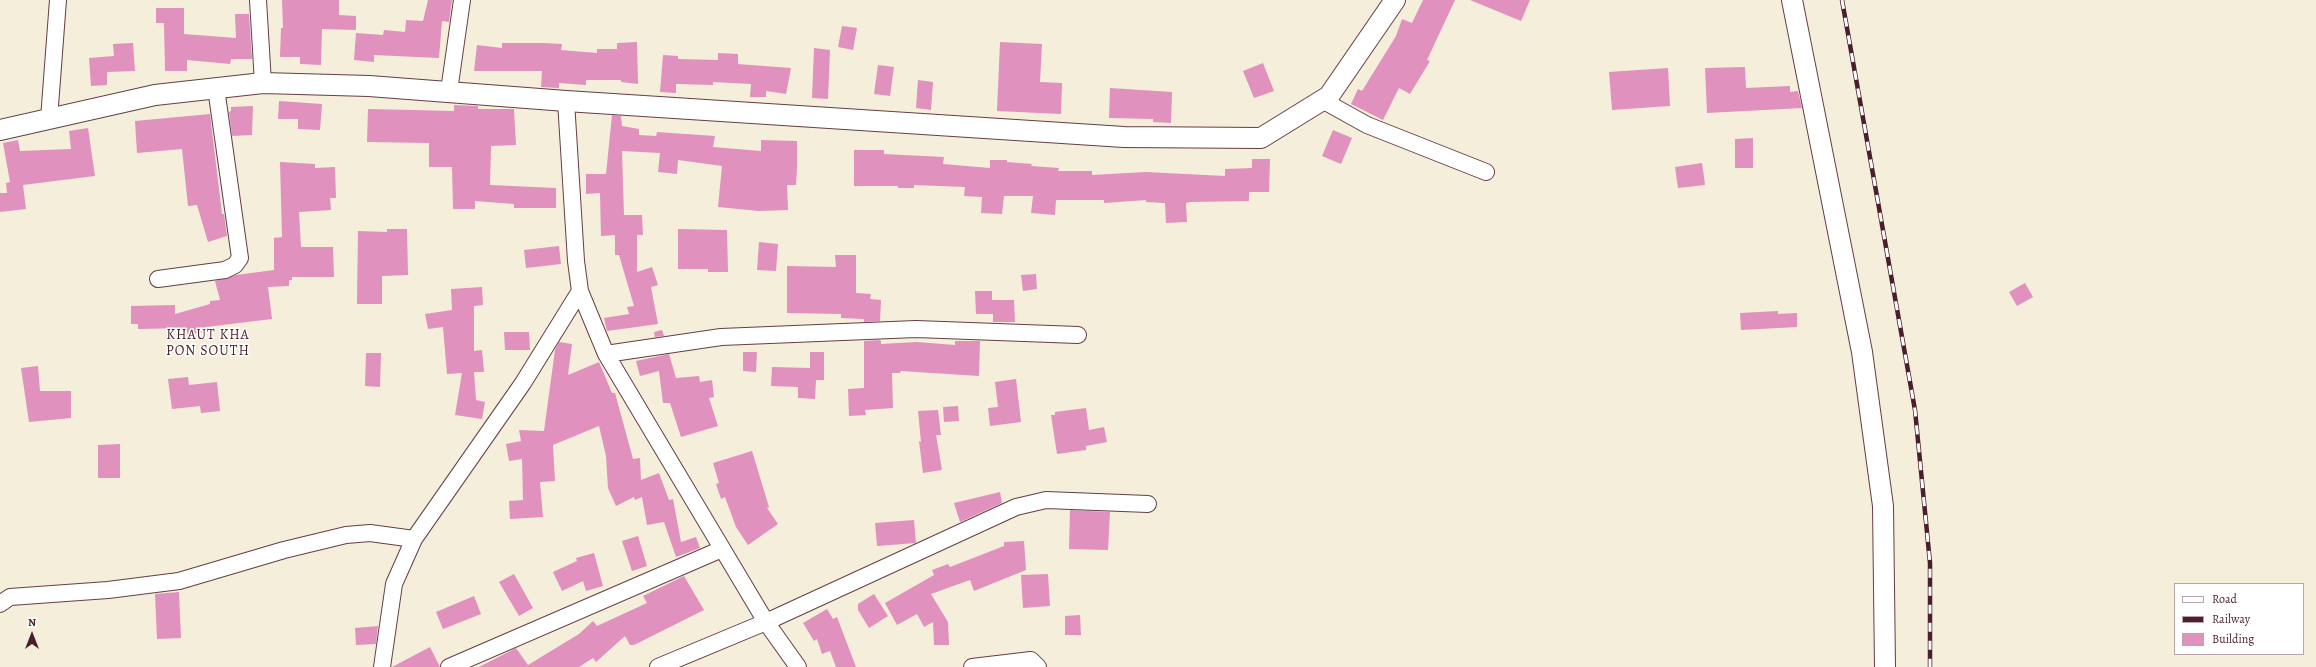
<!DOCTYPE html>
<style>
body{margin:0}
#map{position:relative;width:2316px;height:667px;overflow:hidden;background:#f5eedb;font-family:Alegreya,serif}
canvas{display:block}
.legend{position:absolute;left:2174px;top:583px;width:130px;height:72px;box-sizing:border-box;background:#fff;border:1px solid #b7a5aa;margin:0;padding:5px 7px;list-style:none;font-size:12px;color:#4a1f2b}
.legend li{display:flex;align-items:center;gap:8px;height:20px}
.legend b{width:20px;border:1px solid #b7a5aa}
.north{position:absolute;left:12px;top:615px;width:40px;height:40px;-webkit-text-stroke:3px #fff;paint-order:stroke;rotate:0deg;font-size:11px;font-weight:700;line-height:16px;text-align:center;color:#4a1f2b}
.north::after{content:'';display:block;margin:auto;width:14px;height:18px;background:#4a1f2b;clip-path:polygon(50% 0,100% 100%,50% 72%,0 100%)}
</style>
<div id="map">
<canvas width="2316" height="667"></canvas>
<ul class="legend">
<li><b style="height:5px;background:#fff"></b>Road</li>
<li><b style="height:5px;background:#4a1f2b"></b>Railway</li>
<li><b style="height:11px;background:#e091bd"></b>Building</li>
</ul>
<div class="north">N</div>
</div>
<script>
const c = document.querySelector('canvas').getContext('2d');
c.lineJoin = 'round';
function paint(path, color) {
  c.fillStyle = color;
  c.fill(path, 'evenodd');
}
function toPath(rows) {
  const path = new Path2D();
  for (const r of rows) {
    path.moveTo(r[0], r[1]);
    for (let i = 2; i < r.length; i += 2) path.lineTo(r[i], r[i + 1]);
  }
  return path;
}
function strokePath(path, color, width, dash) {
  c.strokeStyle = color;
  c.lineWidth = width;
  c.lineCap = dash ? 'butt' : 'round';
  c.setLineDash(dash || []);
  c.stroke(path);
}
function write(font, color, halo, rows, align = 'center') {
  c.font = font + ' Alegreya,serif';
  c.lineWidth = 3;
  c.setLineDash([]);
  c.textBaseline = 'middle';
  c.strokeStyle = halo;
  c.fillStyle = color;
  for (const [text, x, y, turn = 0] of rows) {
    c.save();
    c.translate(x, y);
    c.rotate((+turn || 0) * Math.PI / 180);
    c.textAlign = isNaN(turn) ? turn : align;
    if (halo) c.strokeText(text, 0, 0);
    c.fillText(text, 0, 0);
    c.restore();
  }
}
const building = toPath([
 [282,0,339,0,339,15,356,16,356,30,322,29,321,65,300,64,300,57,280,57,281,28,283,28],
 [428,0,452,0,449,22,442,21,439,58,374,55,374,62,354,60,356,33,383,35,384,30,405,32,406,20,423,21],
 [1423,0,1455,0,1427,60,1430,61,1410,94,1399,88,1383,120,1351,104,1358,89,1362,91,1396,36,1402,19,1412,23],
 [1470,0,1530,0,1521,21],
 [156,8,184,8,184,34,236,38,235,14,249,14,252,59,231,59,230,64,187,60,187,71,165,71,164,23,156,23],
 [842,26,857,28,853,50,838,47],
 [637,42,638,84,621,82,621,80,586,80,586,85,559,83,559,88,541,87,542,71,474,71,477,45,502,48,502,43,544,43,562,44,561,50,597,53,597,49,617,49,617,43],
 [1000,42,1042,44,1040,82,1062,83,1061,114,997,111],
 [133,43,135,71,107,72,107,85,91,86,89,58,114,56,113,44],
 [814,48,830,50,828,99,812,98],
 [718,53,738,54,738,64,791,68,786,94,766,91,766,97,750,97,751,84,713,82,713,85,676,84,676,93,660,92,663,55,678,56,678,59,718,60],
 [1263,63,1274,91,1254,98,1243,71],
 [878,65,894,67,890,96,874,94],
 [1745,67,1746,88,1790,86,1790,92,1798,91,1802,108,1707,113,1705,68],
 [1668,68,1670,106,1612,110,1609,72],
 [918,80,933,82,931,110,916,108],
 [1110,88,1172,92,1171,123,1153,122,1153,119,1109,118],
 [279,101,322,104,320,130,298,129,298,119,278,119],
 [454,105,478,106,478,109,514,109,516,145,491,146,490,185,556,188,556,208,514,208,514,204,475,201,475,209,453,209,452,167,429,167,429,143,367,142,368,109,454,111],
 [253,106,252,135,232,136,229,112,231,111,231,107],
 [210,114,222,214,224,214,227,236,208,242,197,205,188,206,182,149,137,153,135,121],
 [612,115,621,116,622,126,639,129,639,135,656,136,657,132,715,136,713,147,761,151,761,140,797,141,797,168,796,185,787,185,788,210,759,211,718,207,722,166,678,160,677,174,658,172,660,153,622,151,624,215,642,215,643,235,637,235,637,272,652,267,658,285,651,287,658,324,607,331,604,318,629,314,627,307,634,306,619,255,615,255,615,235,601,236,600,193,586,194,586,174,606,174],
 [88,128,95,176,23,185,26,209,0,212,0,193,7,193,6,183,10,182,3,143,18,140,20,151,71,149,69,131],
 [1333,130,1352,138,1341,164,1322,156],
 [1753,138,1753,168,1735,168,1735,139],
 [854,150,884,150,884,154,944,157,943,164,990,168,990,160,1007,160,1007,162,1032,164,1031,166,1059,168,1058,171,1092,171,1092,175,1146,172,1225,176,1225,169,1252,168,1252,159,1270,159,1269,192,1249,192,1249,201,1190,202,1186,203,1187,222,1166,223,1165,203,1146,202,1146,200,1104,203,1104,200,1056,200,1055,215,1031,213,1033,196,1004,196,1002,214,981,213,982,197,964,196,965,187,914,185,914,188,898,188,898,186,854,186],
 [280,162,315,164,315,168,335,167,336,198,330,198,331,210,299,212,301,247,333,247,334,277,292,277,292,280,289,280,289,286,268,287,272,319,206,327,207,330,188,336,186,328,138,329,138,324,131,324,131,306,175,305,175,314,210,304,210,301,220,300,215,281,236,275,274,270,274,238,282,237],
 [1702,163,1705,185,1678,188,1675,167],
 [387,229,407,229,408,275,382,276,382,304,357,304,358,231,387,232],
 [678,229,727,230,728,272,708,272,708,269,678,269],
 [759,242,778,244,776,271,757,270],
 [559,246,561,264,526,268,524,250],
 [835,255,856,255,856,293,871,294,870,299,881,300,880,321,864,322,864,319,841,318,841,314,787,313,787,266,836,267],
 [1036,274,1037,289,1023,291,1021,275],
 [2025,283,2033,297,2017,306,2009,292],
 [482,287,483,305,474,306,474,351,482,350,484,372,474,372,476,400,485,402,482,419,455,415,462,373,447,374,443,327,428,329,425,314,452,310,451,289],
 [975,291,992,291,992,300,1014,300,1015,322,993,322,993,314,976,314],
 [1778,311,1778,314,1797,313,1797,327,1741,330,1740,313],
 [662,330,664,336,655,337,654,332],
 [504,332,529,332,530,350,505,350],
 [879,340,881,341,881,344,917,342,955,345,955,341,980,341,979,376,901,371,900,373,892,373,893,408,865,410,866,415,849,416,848,389,864,388,864,341],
 [559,342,572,344,568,375,599,362,612,393,615,393,633,459,640,458,641,480,659,473,669,500,673,499,681,542,696,537,700,548,676,557,664,522,647,525,642,497,635,500,634,497,616,506,608,488,606,456,599,426,553,445,555,481,540,482,543,517,510,519,509,501,523,500,522,459,509,461,506,444,521,441,519,430,544,431,555,350],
 [743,352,757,352,756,372,743,371],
 [810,352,824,352,824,380,816,380,815,399,798,398,798,387,771,386,772,367,810,368],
 [366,353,381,353,380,387,365,386],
 [669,354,676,378,699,376,700,382,712,380,714,397,709,398,718,426,681,437,670,403,663,403,659,371,640,376,636,361],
 [38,366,40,391,71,391,71,418,29,422,21,368],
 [188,377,189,385,217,382,220,411,201,413,200,406,172,409,168,379],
 [1016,379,1021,422,990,426,988,408,998,407,995,382],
 [958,406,959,421,944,422,943,407],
 [1086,408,1089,430,1104,427,1107,442,1086,446,1086,450,1057,454,1051,415,1055,415,1055,412],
 [938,410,941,435,936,435,942,470,923,473,919,441,921,442,918,411],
 [120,444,120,478,98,478,98,445],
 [752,451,769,507,767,508,778,524,748,545,736,527,725,497,721,499,716,484,719,483,713,463],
 [1000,492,1002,503,960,522,954,503],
 [1070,510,1110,512,1108,550,1069,549],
 [914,520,916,543,877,546,875,523],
 [638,536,647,566,632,571,622,541],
 [1024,541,1026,570,974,591,970,580,931,594,948,622,949,645,934,645,933,622,924,627,917,614,897,625,885,603,934,575,932,570,948,564,950,567,1004,546,1004,542],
 [594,553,603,586,586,591,583,581,562,591,553,572,577,561,576,558],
 [514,574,533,608,519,616,499,582],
 [1048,574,1050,606,1023,608,1021,575],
 [684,576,704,610,634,645,630,645,625,636,596,662,593,658,579,667,479,667,516,648,528,665,579,634,593,621,597,626,647,603,643,596],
 [179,592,181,638,157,639,155,594],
 [874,594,888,616,869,628,858,610,858,604],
 [474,596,481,614,443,629,436,612],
 [827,609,833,619,837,617,856,667,836,667,830,651,822,654,817,639,814,641,803,623],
 [1080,615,1081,635,1065,635,1065,616],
 [378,626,376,644,356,645,355,628],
 [430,647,440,667,392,667]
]);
const minor = toPath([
 [258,0,263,83],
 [449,91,462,0],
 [1322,100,1367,125,1486,172],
 [566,101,576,261,580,291,589,313,606,354,766,622,798,667],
 [49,119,58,0],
 [158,279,225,270,235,265,240,258,216,88],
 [606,354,721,337,916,329,1078,335],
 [0,604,10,597,108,590,179,581,284,550,346,535,370,533,414,539],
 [382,667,394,584,414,539,523,383,580,291],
 [449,667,722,549],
 [658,667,766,622,1016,507,1046,500,1148,504],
 [972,667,1031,660,1038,667]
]);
const tertiary = toPath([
 [1792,0,1862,352,1883,506,1885,667],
 [0,130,155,95,263,83,369,86,566,101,1124,137,1261,138,1329,96,1395,0]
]);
const rail = toPath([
 [1842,0,1915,410,1930,563,1930,667]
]);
const quarterNames = [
 ["KHAUT KHA",208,336],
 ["PON SOUTH",208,352]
];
paint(building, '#e091bd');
strokePath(minor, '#643e45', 18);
strokePath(tertiary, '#643e45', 22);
strokePath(minor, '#fff', 16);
strokePath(tertiary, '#fff', 20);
strokePath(rail, '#4a1f2b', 4.5);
strokePath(rail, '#fff', 3, [9]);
c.letterSpacing = '1px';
write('14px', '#4a1f2b', '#fff', quarterNames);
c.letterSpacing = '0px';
</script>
